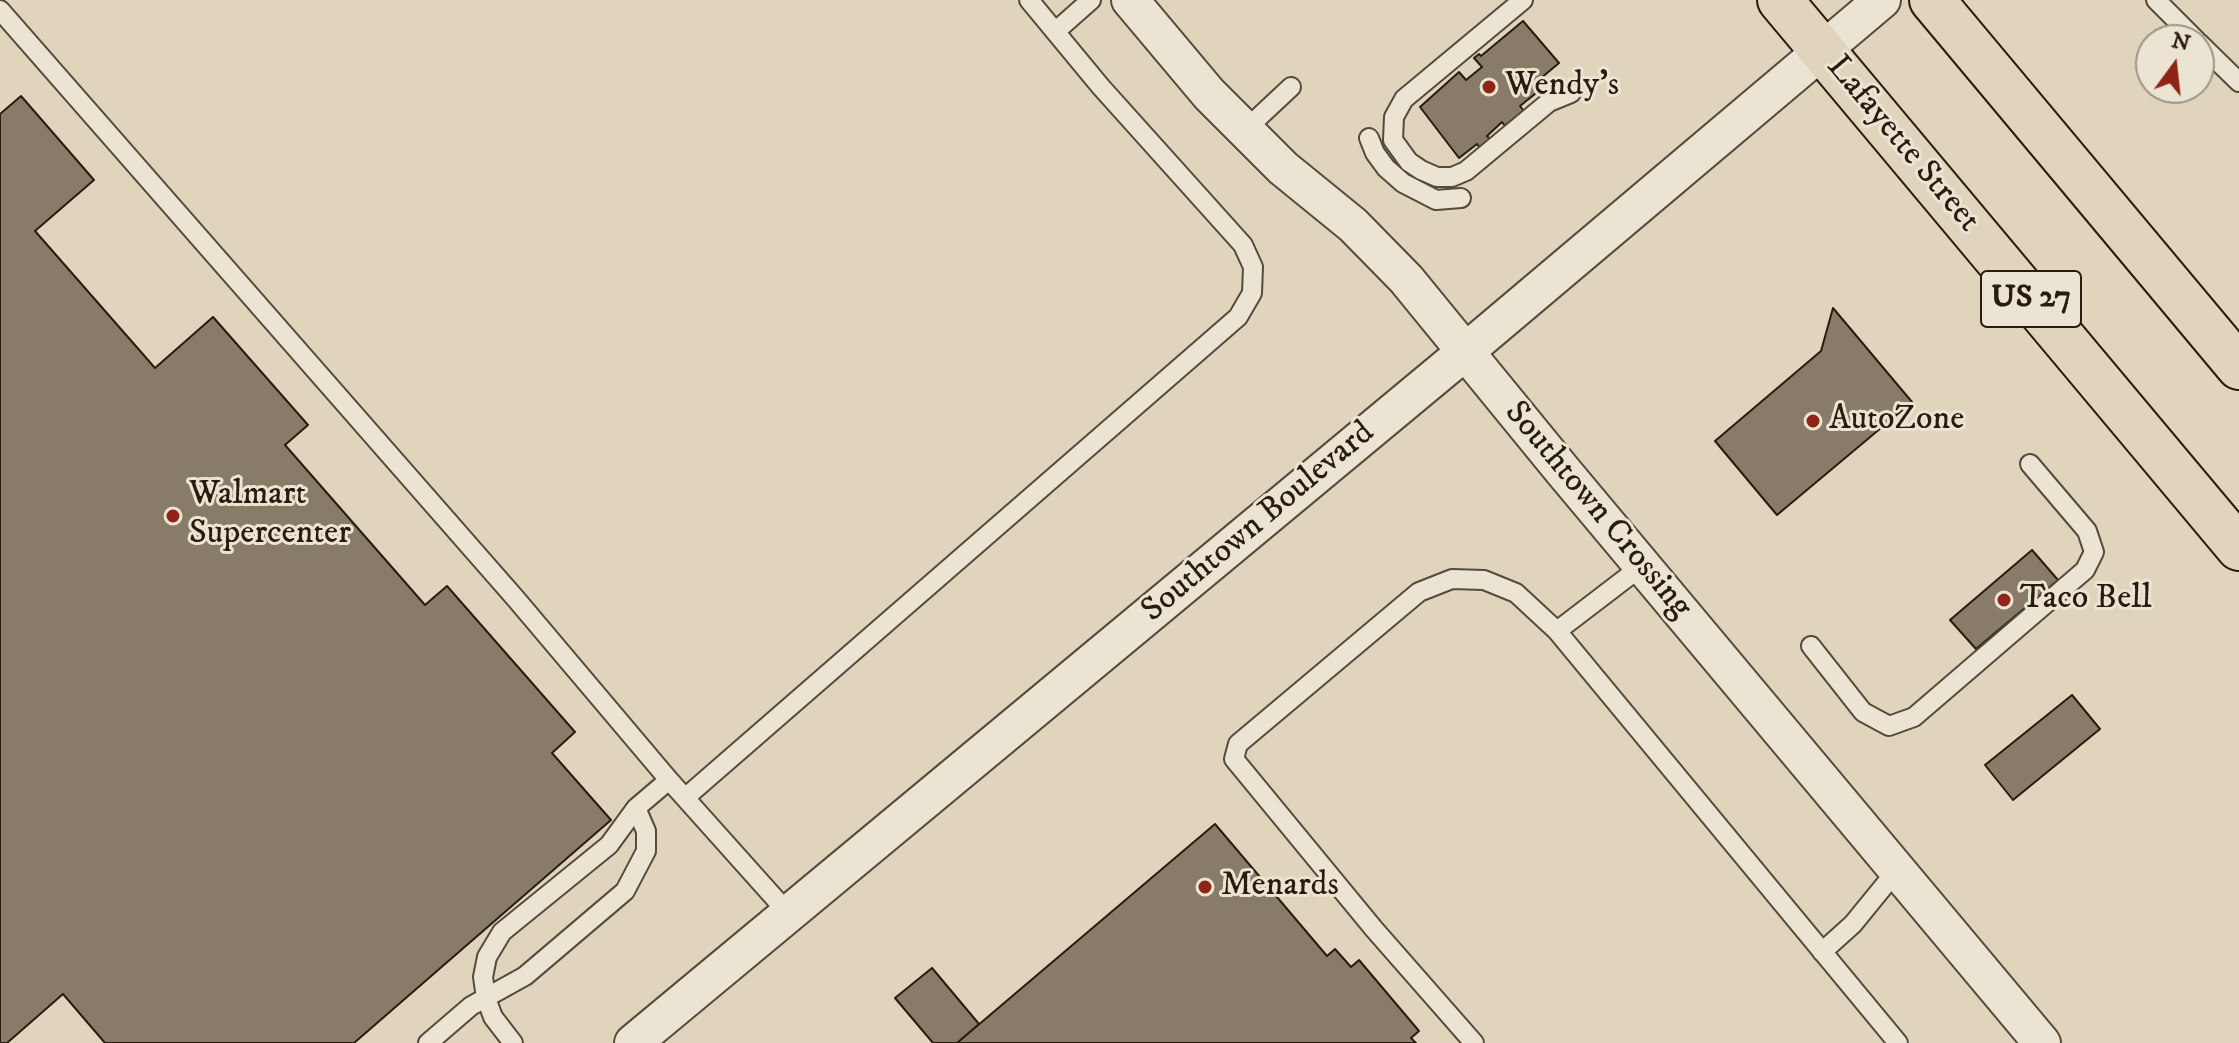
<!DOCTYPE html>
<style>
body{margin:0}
#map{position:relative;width:2239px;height:1043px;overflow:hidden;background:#e0d5bc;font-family:"IM FELL DW Pica",serif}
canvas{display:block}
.north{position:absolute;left:2135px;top:24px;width:80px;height:80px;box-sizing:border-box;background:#ebe4d3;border:2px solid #9d9485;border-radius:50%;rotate:15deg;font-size:22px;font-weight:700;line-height:32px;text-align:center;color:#281c10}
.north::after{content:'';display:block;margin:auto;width:28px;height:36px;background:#8f2418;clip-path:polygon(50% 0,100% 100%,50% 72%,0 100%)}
</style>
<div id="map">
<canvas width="2239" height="1043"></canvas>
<div class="north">N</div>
</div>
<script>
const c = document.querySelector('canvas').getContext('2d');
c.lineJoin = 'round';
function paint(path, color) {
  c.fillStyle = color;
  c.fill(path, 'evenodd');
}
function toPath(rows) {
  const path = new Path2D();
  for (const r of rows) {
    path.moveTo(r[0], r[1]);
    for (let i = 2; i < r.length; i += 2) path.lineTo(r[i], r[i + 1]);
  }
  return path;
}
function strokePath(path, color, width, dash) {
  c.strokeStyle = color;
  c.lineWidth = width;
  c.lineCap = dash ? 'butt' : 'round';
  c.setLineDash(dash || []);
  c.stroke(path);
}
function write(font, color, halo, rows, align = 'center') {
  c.font = font + ' "IM FELL DW Pica",serif';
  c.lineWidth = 6;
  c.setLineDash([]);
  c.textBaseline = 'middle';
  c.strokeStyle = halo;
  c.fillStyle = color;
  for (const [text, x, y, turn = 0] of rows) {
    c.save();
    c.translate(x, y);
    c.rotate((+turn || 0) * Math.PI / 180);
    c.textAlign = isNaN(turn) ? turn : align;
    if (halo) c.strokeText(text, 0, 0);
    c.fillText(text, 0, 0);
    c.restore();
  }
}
const building = toPath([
 [1523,21,1559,63,1534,84,1540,90,1520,106,1524,111,1505,126,1502,122,1487,136,1490,139,1480,148,1477,144,1459,158,1420,107,1459,72,1466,80,1482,67,1474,58,1479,54,1481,56,1523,21],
 [21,96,94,180,35,231,155,368,213,317,308,425,285,445,425,605,447,586,575,732,552,753,611,820,354,1043,105,1043,63,994,7,1043,0,1043,0,114,21,96],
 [1833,308,1912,402,1777,515,1715,441,1821,351,1833,308],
 [2032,550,2058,580,1976,649,1950,620,2032,550],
 [2072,695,2100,729,2013,800,1985,765,2072,695],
 [1215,824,1327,956,1335,949,1351,967,1359,960,1419,1031,1411,1038,1416,1043,957,1043,1215,824],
 [932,968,979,1024,957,1043,933,1043,895,998,932,968]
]);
const lane = toPath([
 [1523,0,1404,99,1394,117,1393,140,1409,162,1421,170,1437,177,1452,177,1466,171,1549,102,1571,93],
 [2156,0,2196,40],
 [0,10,516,599,669,780,788,913],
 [1056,31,1091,0],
 [2199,43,2239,82],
 [1245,130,1291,87],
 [1369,138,1375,153,1386,168,1403,183,1436,200,1461,198],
 [1557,631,1898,1043],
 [1811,646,1863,712,1889,726,1914,717,2085,570,2094,552,2087,531,2030,464],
 [686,797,1238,317,1252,293,1253,267,1243,245,1101,87,1029,0],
 [1822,952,1853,924,1897,870],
 [428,1043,471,1006,525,976,625,891,646,851,646,831,636,808],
 [513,1043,493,1017,486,998,483,977,487,957,502,932,609,845,636,808,669,780],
 [1474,1043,1374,929,1234,759,1238,744,1419,592,1452,579,1484,580,1516,593,1557,631,1642,566]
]);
const street = toPath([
 [1130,0,1209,94,1283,168,1353,225,1406,279,1563,471,2042,1043],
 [633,1043,1465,352,1882,0]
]);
const highway = toPath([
 [1780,0,2239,548],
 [1932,0,2239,367]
]);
const markers = [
 [1489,87,8,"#8f2418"],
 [1813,421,8,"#8f2418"],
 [173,516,8,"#8f2418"],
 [2004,600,8,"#8f2418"],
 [1205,887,8,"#8f2418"]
];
const shields = [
 [2031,299,100]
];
const shieldNames = [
 ["US 27",2031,299]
];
const poiNames = [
 ["Wendy's",1505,87],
 ["AutoZone",1829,421],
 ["Walmart",189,496],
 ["Supercenter",189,535],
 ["Taco Bell",2020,600],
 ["Menards",1221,887]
];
const streetNames = [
 ["Lafayette Street",1902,145,50],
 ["Southtown Crossing",1597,511,50],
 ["Southtown Boulevard",1259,523,-40]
];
paint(building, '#887c69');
strokePath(building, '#281c10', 2);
strokePath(lane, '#564a3b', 22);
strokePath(street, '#564a3b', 40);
strokePath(highway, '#281c10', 48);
strokePath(lane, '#ebe4d3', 18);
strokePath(street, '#ebe4d3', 36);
strokePath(highway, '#e0d5bc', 44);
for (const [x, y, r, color] of markers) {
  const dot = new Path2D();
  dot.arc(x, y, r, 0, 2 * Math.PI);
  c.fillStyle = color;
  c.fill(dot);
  strokePath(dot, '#ebe4d3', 3);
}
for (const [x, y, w] of shields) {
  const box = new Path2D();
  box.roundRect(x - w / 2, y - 28, w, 56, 6);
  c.fillStyle = '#ebe4d3';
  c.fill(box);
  strokePath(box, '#281c10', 2);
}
write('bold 32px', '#281c10', null, shieldNames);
write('34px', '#281c10', '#ebe4d3', poiNames, 'left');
write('34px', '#281c10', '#ebe4d3', streetNames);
</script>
